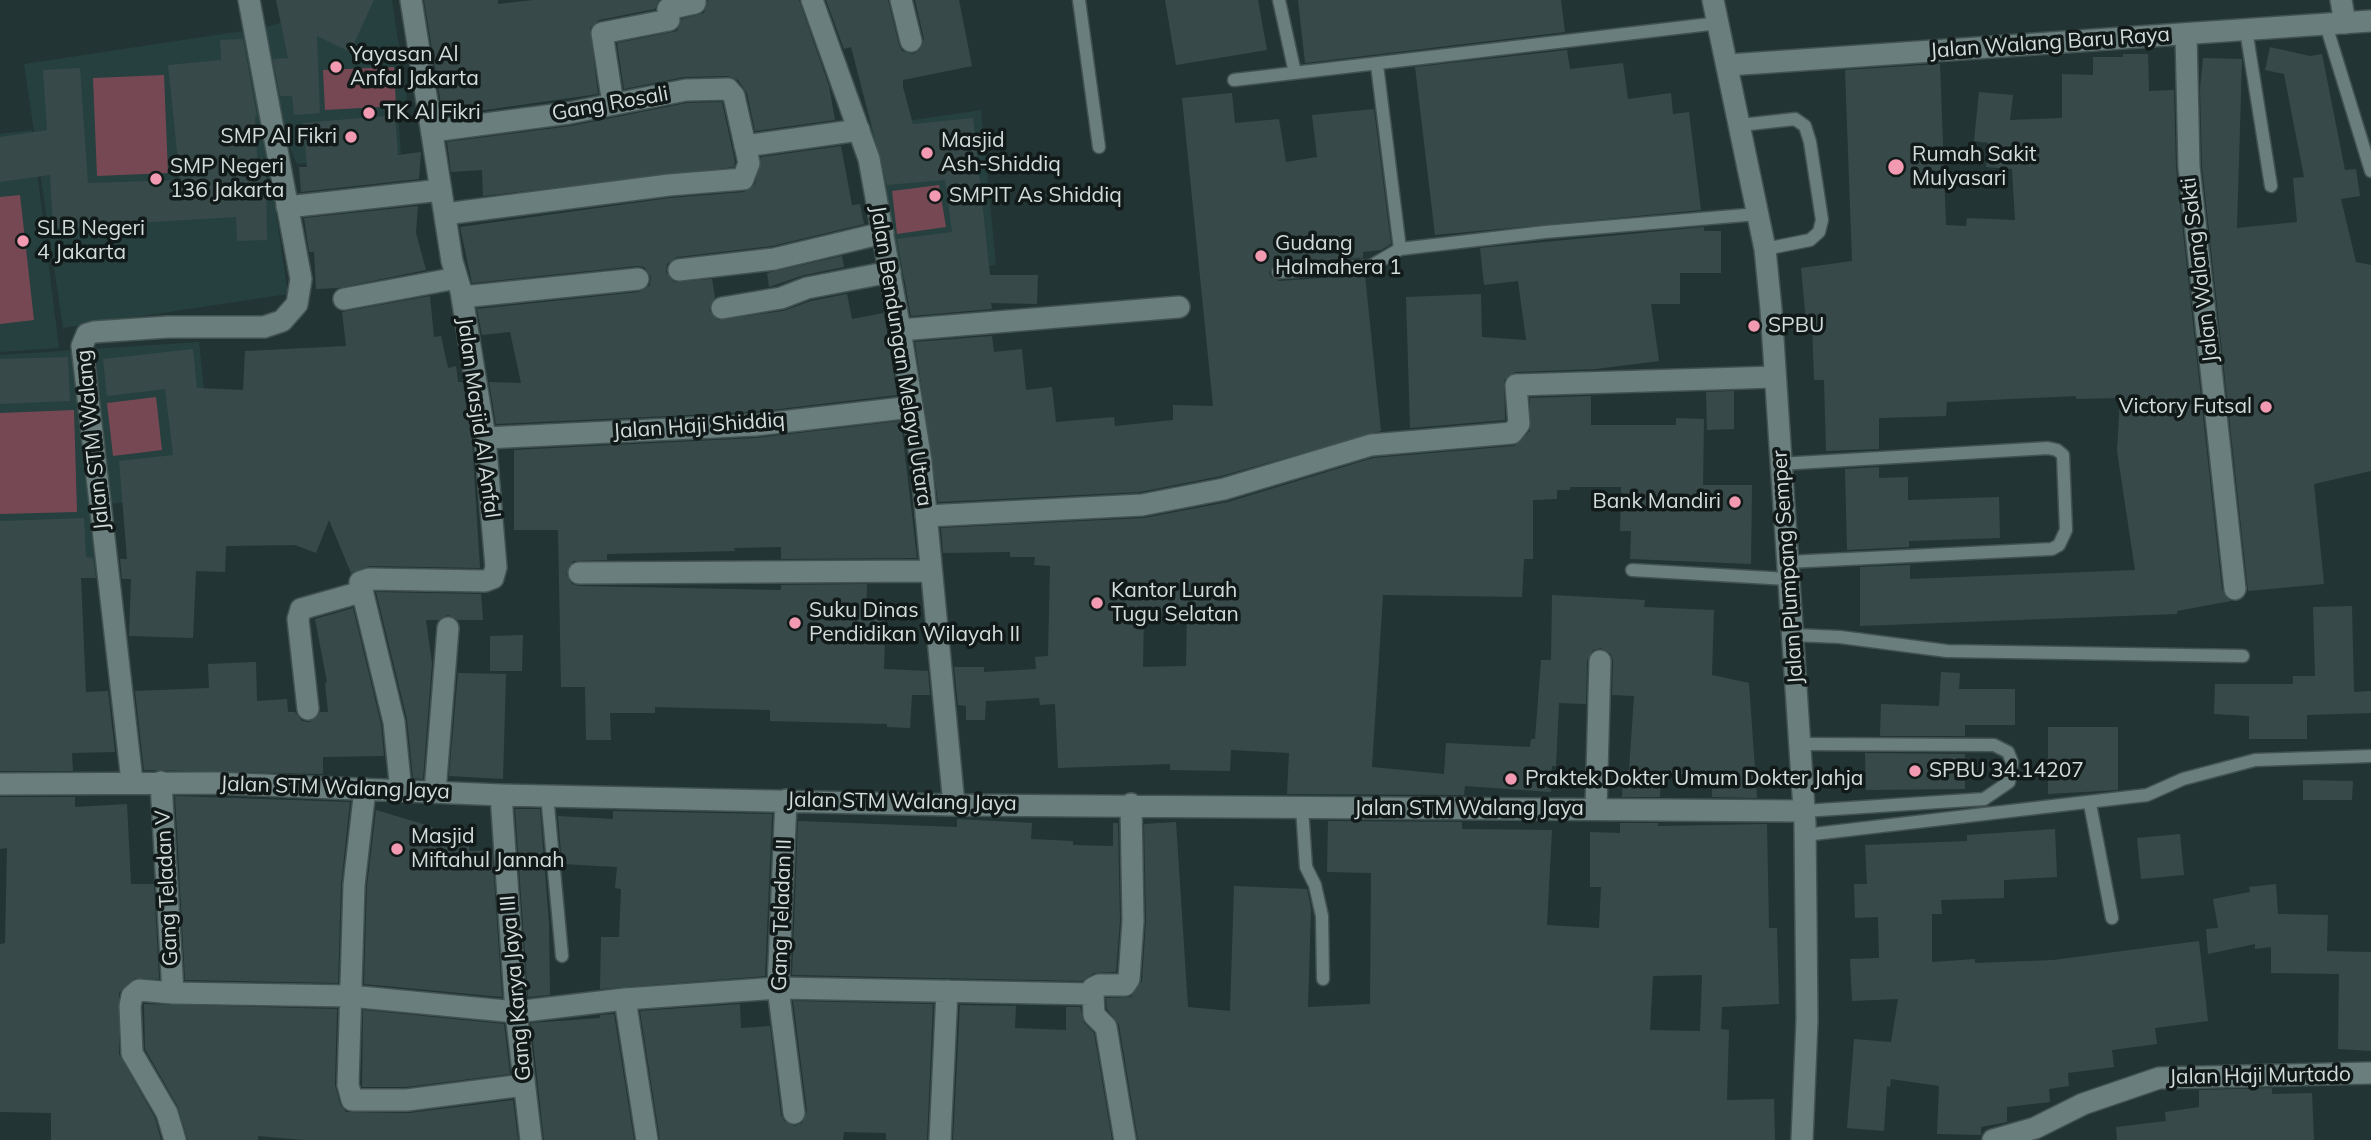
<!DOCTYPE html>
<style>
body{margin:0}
canvas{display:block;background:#223433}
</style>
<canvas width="2371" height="1140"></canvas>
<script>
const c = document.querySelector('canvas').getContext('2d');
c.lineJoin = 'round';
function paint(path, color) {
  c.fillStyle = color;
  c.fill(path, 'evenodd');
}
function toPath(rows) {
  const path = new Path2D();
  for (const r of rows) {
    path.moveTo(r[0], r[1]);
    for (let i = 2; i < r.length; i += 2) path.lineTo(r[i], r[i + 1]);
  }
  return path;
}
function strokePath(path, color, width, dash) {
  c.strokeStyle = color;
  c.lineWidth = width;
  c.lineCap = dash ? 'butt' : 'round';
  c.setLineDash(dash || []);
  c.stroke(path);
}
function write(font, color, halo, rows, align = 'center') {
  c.font = font + ' Mulish,sans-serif';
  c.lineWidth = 7;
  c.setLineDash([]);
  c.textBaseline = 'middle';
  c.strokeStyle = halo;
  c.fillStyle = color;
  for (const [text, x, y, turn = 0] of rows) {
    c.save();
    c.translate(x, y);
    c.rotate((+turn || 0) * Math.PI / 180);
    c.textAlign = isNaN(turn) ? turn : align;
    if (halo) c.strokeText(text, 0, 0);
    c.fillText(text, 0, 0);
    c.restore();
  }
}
const built = toPath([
 [303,0,392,0,408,107,398,113,401,154,297,164,277,118,264,27,293,20],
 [249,30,288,294,63,328,24,64],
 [981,110,996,265,898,280,866,127],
 [32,130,59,348,0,352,0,134],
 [199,342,215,494,96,505,101,574,0,577,0,355]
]);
const green = toPath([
 [394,67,396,106,325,110,323,70],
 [164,75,168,173,97,176,93,78],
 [939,185,946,227,897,234,892,191],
 [20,195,34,320,0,324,0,197],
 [156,397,162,450,113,456,107,403],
 [74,410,77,512,0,514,0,413]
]);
const building = toPath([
 [276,0,374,0,350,52,317,36,320,113,294,115,292,96,280,96,273,59,288,58],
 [424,0,498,0,498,4,533,0,659,0,655,9,599,20,590,28,598,94,443,116],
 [708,0,799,0,829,86,835,120,755,131,747,93,738,80,728,76,684,77,624,89,617,43,677,31,682,19,704,13],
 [826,0,888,0,899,45,902,51,913,54,920,50,924,39,915,0,959,0,972,66,903,80,903,87,913,124,973,118,990,275,1038,275,1037,304,991,303,992,309,911,316,897,239,952,232,945,180,887,185,851,47,844,49],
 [1165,0,1258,0,1267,50,1176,65],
 [1298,0,1561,0,1565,32,1305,63],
 [243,39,257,116,255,117,258,176,266,175,267,240,237,241,236,217,53,228,50,175,0,182,0,137,47,130,43,70,80,68,88,183,180,180,168,65,221,60,220,40],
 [2270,47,2310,56,2322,54,2345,170,2356,169,2360,196,2341,199,2356,262,2371,265,2371,471,2314,484,2324,584,2248,591,2202,166,2200,89,2203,58,2242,59,2237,228,2297,222,2293,178,2304,177,2284,74,2265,70],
 [1567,50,1570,69,1623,63,1628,99,1671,93,1673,114,1689,112,1701,210,1435,235,1415,67],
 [2123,54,2148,54,2149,91,2174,90,2176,168,2222,590,2231,601,2177,611,2177,614,1860,626,1860,567,1910,565,1910,579,2135,570,2117,451,2120,398,2076,399,2076,396,1947,402,1946,416,1879,418,1879,449,1826,451,1824,380,1814,380,1812,321,1806,321,1801,268,1852,261,1845,70,1940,64,1946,225,1966,226,1967,218,2015,220,2012,169,1986,167,1988,143,1974,141,1979,92,2013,95,2010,120,2062,118,2062,74,2093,75,2093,57,2123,57],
 [1232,93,1235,123,1279,119,1286,162,1317,157,1312,115,1374,109,1391,244,1381,250,1363,252,1363,258,1277,263,1269,272,1271,277,1279,281,1365,275,1381,431,1221,476,1140,492,938,502,915,342,992,336,994,352,1022,349,1026,390,1052,387,1056,422,1114,417,1115,426,1173,420,1173,405,1213,406,1182,98],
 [722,102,735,162,734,167,483,196,482,170,451,172,447,142,571,126,687,103],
 [395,115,398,155,421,152,419,179,301,192,299,167,307,167,303,123],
 [841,146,852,205,860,204,864,224,772,246,677,257,667,264,666,272,674,282,712,279,715,297,709,310,718,320,783,311,811,301,847,294,852,319,884,313,897,395,754,412,496,424,489,382,521,383,510,332,482,335,477,309,639,292,650,285,651,277,644,267,637,266,472,283,460,227,670,198,744,192,755,184,761,157],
 [418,206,416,233,426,270,338,288,316,289,314,252,309,252,304,218],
 [1704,227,1704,231,1721,231,1721,273,1680,273,1680,304,1651,304,1659,361,1596,369,1515,372,1504,380,1505,420,1410,428,1406,297,1481,294,1482,337,1526,340,1518,281,1484,285,1480,248],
 [842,256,844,267,804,275,769,287,767,273],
 [430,296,434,337,441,336,448,368,456,366,458,382,463,382,472,440,480,568,369,566,351,573,329,520,316,553,295,545,226,546,225,572,196,571,193,638,129,636,131,579,122,579,120,559,127,559,119,461,173,455,165,389,107,396,103,359,193,349,197,388,243,390,245,351,346,346,342,312],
 [68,357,70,401,0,404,0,359],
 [1734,391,1734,429,1707,430,1706,392],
 [1591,396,1591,425,1676,425,1676,418,1704,419,1703,485,1752,485,1751,564,1630,559,1631,531,1620,531,1621,487,1570,487,1570,490,1557,490,1557,499,1533,500,1533,559,1524,559,1522,597,1383,595,1372,767,1444,774,1446,743,1530,747,1531,739,1535,739,1541,660,1551,660,1552,595,1645,600,1644,607,1714,610,1712,675,1749,683,1757,798,1712,797,1712,774,1661,774,1660,797,1622,797,1623,770,1629,770,1634,696,1612,695,1613,661,1611,654,1601,648,1593,650,1587,660,1586,704,1559,703,1556,766,1552,766,1551,792,1465,786,1464,795,1287,794,1289,753,1231,750,1230,771,1170,770,1170,764,1058,768,1055,704,1040,705,1039,698,986,701,985,720,966,720,966,706,958,705,954,667,984,667,984,672,1036,669,1035,657,1048,656,1050,566,1034,565,1035,557,1010,557,1010,552,943,553,941,528,1144,518,1228,502,1373,458,1514,446,1530,431,1530,398],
 [1144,612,1187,614,1186,666,1143,667],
 [901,421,917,558,781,559,781,547,734,548,735,551,607,554,607,560,573,561,566,574,572,584,579,586,781,590,781,585,867,584,866,609,886,609,884,669,928,671,930,695,912,695,910,728,887,727,887,724,770,721,770,710,655,707,655,713,610,713,611,740,586,740,585,687,561,687,558,530,514,530,514,450,756,438],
 [1879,467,1879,478,1908,477,1908,500,1999,497,2000,538,1909,541,1909,547,1847,550,1845,469],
 [84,518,86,557,93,558,96,578,81,578,86,692,108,691,115,752,72,753,73,771,0,771,0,521],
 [376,592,481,594,483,620,458,620,448,615,438,620,426,620,432,663,423,779,413,778,407,719],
 [2352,606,2354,692,2371,691,2371,713,2307,715,2307,739,2249,739,2249,716,2214,714,2215,684,2293,684,2293,676,2315,676,2313,607],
 [353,608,381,724,384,756,323,757,323,774,144,770,135,691,209,688,208,664,256,662,257,701,287,699,288,712,295,712,302,721,310,722,320,712,328,712,325,683,327,682,315,619],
 [523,635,522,671,490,671,490,636],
 [1941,672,1960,673,1959,689,2015,689,2015,725,1965,725,1965,736,1880,736,1881,704,1939,706],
 [458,673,506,674,503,779,449,776],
 [2048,727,2118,727,2118,790,2048,794],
 [1865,753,1965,754,1965,789,1866,790],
 [2303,780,2353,781,2352,800,2303,800],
 [175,796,350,802,341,885,338,983,185,980],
 [0,797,75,797,75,807,127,804,131,884,154,884,159,979,135,978,119,993,119,1054,155,1118,161,1140,51,1140,51,1113,0,1112,0,944,5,943,7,848,0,849],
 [515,809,540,809,549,923,550,995,528,997],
 [376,810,433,827,430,837,469,837,469,851,492,850,502,997,364,984,367,886],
 [613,811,772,814,765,976,600,989,601,937,619,937,621,889,615,888,617,867,562,864,558,816,613,819],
 [957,819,1032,823,1031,839,1073,841,1073,845,1113,846,1113,823,1118,823,1120,921,1116,972,1094,973,1082,981,792,975,798,821,957,827],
 [1328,821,1462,822,1462,829,1552,830,1547,925,1599,928,1601,887,1590,887,1590,832,1620,833,1620,823,1658,823,1658,826,1767,824,1769,928,1777,928,1779,1004,1722,1007,1721,1029,1729,1030,1727,1100,1774,1099,1775,1140,1138,1140,1119,1025,1107,1009,1106,998,1131,997,1142,981,1146,921,1144,824,1176,822,1188,1007,1230,1011,1234,886,1307,889,1311,908,1308,1007,1370,1004,1371,873,1327,872],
 [1702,975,1700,1031,1650,1030,1653,976],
 [2055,829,2057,877,2004,880,2004,898,1941,900,1942,914,1932,914,1932,962,1975,959,1975,963,2053,960,2199,941,2208,1021,2155,1028,2157,1044,2112,1050,2114,1067,2068,1073,2069,1086,2049,1089,2050,1102,2007,1107,2007,1122,1981,1127,1981,1135,1937,1134,1939,1086,1891,1079,1890,1087,1887,1086,1884,1131,1847,1128,1854,1039,1891,1042,1898,999,1852,1001,1850,959,1879,958,1878,917,1855,918,1854,884,1867,884,1865,845,1967,841,1967,835],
 [2180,834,2184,875,2141,879,2137,838],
 [2276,884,2278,914,2328,915,2327,951,2371,952,2371,1051,2338,1049,2339,974,2271,973,2271,947,2255,949,2255,944,2208,954,2206,929,2218,928,2213,899,2250,892,2249,887],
 [793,1001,933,1004,927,1140,886,1140,886,1133,844,1132,843,1140,660,1140,640,1011,740,1004,741,1028,770,1026,781,1115,784,1121,795,1126,802,1123,807,1111],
 [144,1004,337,1009,335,1085,340,1104,346,1112,409,1113,513,1100,518,1140,305,1140,258,1136,258,1140,188,1140,178,1107,145,1049],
 [960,1005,1016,1006,1015,1028,1066,1030,1066,1007,1080,1007,1084,1023,1094,1033,1112,1140,953,1140],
 [363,1010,504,1024,510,1074,406,1087,362,1087],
 [614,1014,634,1140,544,1140,531,1023,600,1018,600,1015],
 [2272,1088,2272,1094,2312,1093,2314,1140,2117,1140,2116,1127,2166,1121,2165,1112,2199,1107,2199,1090]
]);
const service = toPath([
 [1079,0,1099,147],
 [1279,0,1295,73],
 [2326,25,2371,171],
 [2246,30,2271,186],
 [1377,65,1400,249],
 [1234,80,1719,23],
 [1741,125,1795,119,1805,126,1810,142,1822,220,1819,232,1810,240,1765,249],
 [1278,272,1371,266,1400,249,1545,232,1758,214],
 [1779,464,2048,448,2057,450,2063,455,2066,530,2059,545,2052,549,1787,562],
 [1632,570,1788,579],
 [1793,635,1840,637,1947,651,2243,656],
 [1801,744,1994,745,2008,752,2012,762,2009,782,1984,799,1804,811],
 [547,795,562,956],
 [2090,804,2112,918],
 [1302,808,1306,867,1315,885,1322,916,1323,979],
 [1805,835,2147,795,2183,779,2255,760,2371,756]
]);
const minor = toPath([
 [812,0,869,159,900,330,921,461,954,805],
 [901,0,911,41],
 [2341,0,2345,23],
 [2186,34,2189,167,2235,589],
 [613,104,602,33,669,20,668,9,695,3,695,0],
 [432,131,569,113,686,90,728,89,734,96,749,163,743,179,669,185,445,214],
 [745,146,859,130],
 [287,207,441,190],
 [679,270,774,259,883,233],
 [462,297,638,279],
 [344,299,457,278],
 [722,308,781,298,807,288,890,272],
 [900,330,1179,307],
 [485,438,755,425,912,407],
 [926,516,1142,505,1224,489,1371,445,1512,433,1519,424,1516,385,1775,377],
 [579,573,931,571],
 [308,709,298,619,301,609,361,592],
 [132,781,82,346,87,334,94,332,168,327,264,327,282,321,297,304,301,279,249,0],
 [161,782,173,993],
 [0,784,215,783,501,795,954,805,1804,811],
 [365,789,354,885,348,1085,352,1100,407,1100,524,1085],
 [401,791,394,722,360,582,369,579,485,581,493,578,496,567,485,438,461,291,452,261,411,0],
 [435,792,448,628],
 [501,795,516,1012,531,1140],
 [786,800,778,988,794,1113],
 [1596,809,1600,661],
 [625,999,778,988,1093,994],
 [175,1140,167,1113,132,1053,130,1006,132,996,139,990,173,993,350,996,516,1012,625,999,647,1140],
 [940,1140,947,991],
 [1125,1140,1106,1027,1094,1015,1093,994,1093,988,1099,985,1125,985,1129,979,1133,921,1131,804],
 [1993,1140,2035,1128,2083,1104,2159,1078,2371,1073]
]);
const tertiary = toPath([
 [1728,65,2371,21]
]);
const secondary = toPath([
 [1713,0,1765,249,1771,309,1805,824,1807,1020,1802,1140]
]);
const markers = [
 [336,67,7,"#f19ab1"],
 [369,113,7,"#f19ab1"],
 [351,137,7,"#f19ab1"],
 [927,153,7,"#f19ab1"],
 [1896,167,9,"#f19ab1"],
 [156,179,7,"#f19ab1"],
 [935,196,7,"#f19ab1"],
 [23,241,7,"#f19ab1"],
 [1261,256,7,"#f19ab1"],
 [1754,326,7,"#f19ab1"],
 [2266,407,7,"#f19ab1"],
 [1735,502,7,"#f19ab1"],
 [1097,603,7,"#f19ab1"],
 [795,623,7,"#f19ab1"],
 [1915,771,7,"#f19ab1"],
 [1511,779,7,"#f19ab1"],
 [397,849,7,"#f19ab1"]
];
const streetNames = [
 ["Jalan Walang Baru Raya",2050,43,-4],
 ["Gang Rosali",610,104,-10],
 ["Jalan Walang Sakti",2200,270,-97],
 ["Jalan Bendungan Melayu Utara",901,356,81],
 ["Jalan Masjid Al Anfal",478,418,82],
 ["Jalan Haji Shiddiq",699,426,-4],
 ["Jalan STM Walang",93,440,-96],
 ["Jalan Plumpang Semper",1788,567,-94],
 ["Jalan STM Walang Jaya",335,788,2],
 ["Jalan STM Walang Jaya",902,802,1],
 ["Jalan STM Walang Jaya",1469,809],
 ["Gang Teladan V",167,888,-93],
 ["Gang Teladan II",782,915,-88],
 ["Gang Karya Jaya III",516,988,-95],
 ["Jalan Haji Murtado",2260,1076,-1]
];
const poiNames = [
 ["Yayasan Al",350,55],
 ["Anfal Jakarta",350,79],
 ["TK Al Fikri",383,113],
 ["SMP Al Fikri",337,137,"right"],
 ["Masjid",941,141],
 ["Ash-Shiddiq",941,165],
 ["Rumah Sakit",1912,155],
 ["Mulyasari",1912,179],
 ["SMP Negeri",170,167],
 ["136 Jakarta",170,191],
 ["SMPIT As Shiddiq",949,196],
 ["SLB Negeri",37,229],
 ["4 Jakarta",37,253],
 ["Gudang",1275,244],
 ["Halmahera 1",1275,268],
 ["SPBU",1768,326],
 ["Victory Futsal",2252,407,"right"],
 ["Bank Mandiri",1721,502,"right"],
 ["Kantor Lurah",1111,591],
 ["Tugu Selatan",1111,615],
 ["Suku Dinas",809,611],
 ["Pendidikan Wilayah II",809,635],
 ["SPBU 34.14207",1929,771],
 ["Praktek Dokter Umum Dokter Jahja",1525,779],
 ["Masjid",411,837],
 ["Miftahul Jannah",411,861]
];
paint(built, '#25403e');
paint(green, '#764854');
paint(building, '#374a49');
strokePath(service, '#425251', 15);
strokePath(minor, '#425251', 24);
strokePath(tertiary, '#425251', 24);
strokePath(secondary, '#425251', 24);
strokePath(service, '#697e7d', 12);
strokePath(minor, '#697e7d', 21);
strokePath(tertiary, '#697e7d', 21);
strokePath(secondary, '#697e7d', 21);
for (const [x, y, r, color] of markers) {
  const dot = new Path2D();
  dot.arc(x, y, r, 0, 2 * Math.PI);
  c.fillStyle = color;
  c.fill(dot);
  strokePath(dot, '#121a19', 2.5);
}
write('21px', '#d1dcdb', '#121a19', streetNames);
write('21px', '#d1dcdb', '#121a19', poiNames, 'left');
</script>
